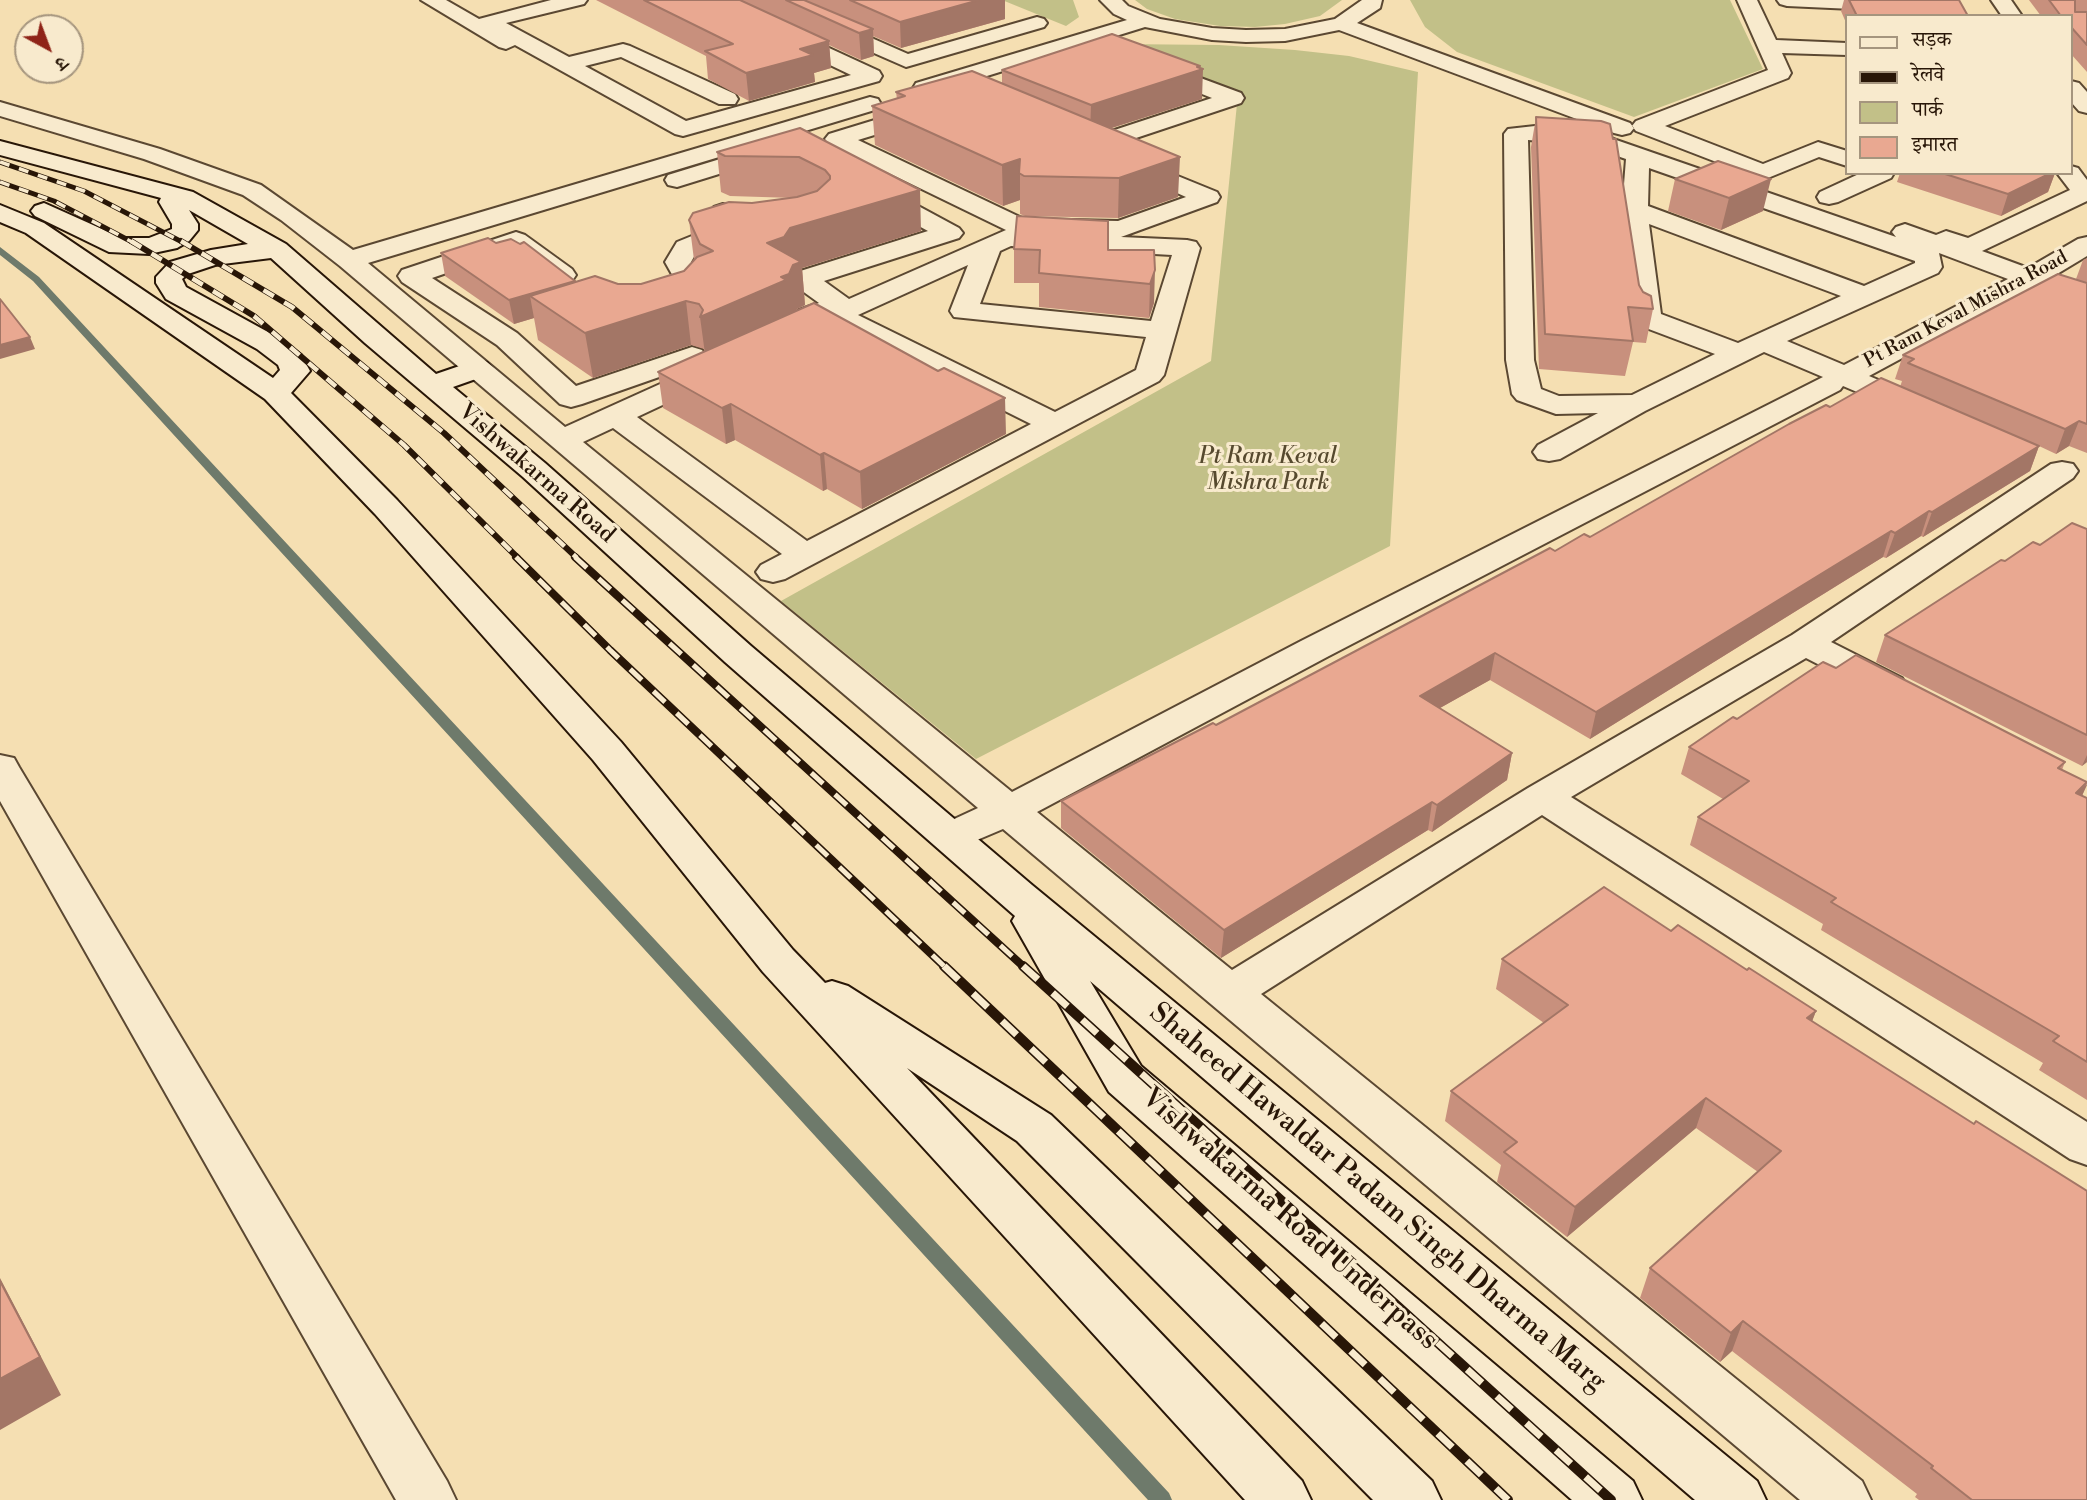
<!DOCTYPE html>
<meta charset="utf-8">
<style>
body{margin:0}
#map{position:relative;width:2087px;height:1500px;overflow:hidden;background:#f5dfb2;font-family:"Libre Bodoni","Noto Serif Devanagari",serif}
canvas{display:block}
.legend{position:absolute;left:1845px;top:14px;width:228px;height:161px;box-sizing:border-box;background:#f8eacd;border:2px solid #a5957e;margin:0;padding:9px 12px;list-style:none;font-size:21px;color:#281607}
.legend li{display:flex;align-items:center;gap:14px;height:35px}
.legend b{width:35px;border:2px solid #a5957e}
.north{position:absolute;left:14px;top:14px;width:70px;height:70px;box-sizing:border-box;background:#f8eacd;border:2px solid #a5957e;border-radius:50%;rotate:139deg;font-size:19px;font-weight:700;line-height:28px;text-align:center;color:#281607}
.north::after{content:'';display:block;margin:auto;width:24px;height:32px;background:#8f2418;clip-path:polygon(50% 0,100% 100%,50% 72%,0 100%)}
</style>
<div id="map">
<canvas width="2087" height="1500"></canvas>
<ul class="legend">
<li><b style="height:9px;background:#f8eacd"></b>सड़क</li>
<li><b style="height:9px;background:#281607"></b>रेलवे</li>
<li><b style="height:19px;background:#c2c088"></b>पार्क</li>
<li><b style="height:19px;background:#e9a891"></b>इमारत</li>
</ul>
<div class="north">उ</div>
</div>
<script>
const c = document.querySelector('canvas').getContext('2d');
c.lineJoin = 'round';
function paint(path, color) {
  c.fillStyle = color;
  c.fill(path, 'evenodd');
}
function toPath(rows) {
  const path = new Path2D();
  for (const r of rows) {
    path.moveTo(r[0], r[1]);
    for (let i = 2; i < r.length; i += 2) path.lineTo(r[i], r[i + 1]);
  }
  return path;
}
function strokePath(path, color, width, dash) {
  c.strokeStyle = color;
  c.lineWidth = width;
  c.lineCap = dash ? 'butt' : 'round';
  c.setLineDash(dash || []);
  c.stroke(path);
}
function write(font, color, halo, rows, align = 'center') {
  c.font = font + ' "Libre Bodoni",serif';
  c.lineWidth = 6;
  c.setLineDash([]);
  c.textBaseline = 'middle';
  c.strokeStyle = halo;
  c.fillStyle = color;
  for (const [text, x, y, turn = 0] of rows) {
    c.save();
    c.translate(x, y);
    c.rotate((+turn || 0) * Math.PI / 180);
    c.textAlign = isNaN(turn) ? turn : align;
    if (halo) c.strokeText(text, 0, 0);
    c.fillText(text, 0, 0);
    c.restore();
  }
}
const green = toPath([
 [1002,0,1073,0,1079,17,1066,26],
 [1135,0,1342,0,1320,16,1285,24,1255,27,1220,26,1175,19,1147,9],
 [1410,0,1730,0,1763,69,1634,117,1457,52,1425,27],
 [1118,44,1219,45,1295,50,1349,56,1418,72,1390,546,976,759,781,601,1211,361,1238,94]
]);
const stream = toPath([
 [0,247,39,277,1169,1493,1172,1500,1148,1500,33,281,0,255,0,247]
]);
const minor = toPath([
 [421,0,446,0,479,19,551,0,587,0,584,4,506,23,569,57,623,44,630,46,735,94,738,99,735,104,719,104,621,57,585,66,686,121,851,75,702,4,699,0,725,0,879,71,882,76,879,81,683,136,675,134,515,45,506,49,499,47,421,0],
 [773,0,794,0,801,7,908,54,1037,17,1044,19,1047,23,1044,27,906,67,787,15,773,0],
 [1100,0,1122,0,1128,6,1160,19,1212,28,1246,30,1285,29,1335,19,1362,0,1382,0,1380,8,1357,23,1630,123,1634,128,1630,133,1622,135,1614,133,1339,30,1285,41,1246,42,1212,40,1145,27,932,93,916,93,913,88,916,83,1127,20,1114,14,1100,0],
 [1737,0,1757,0,1776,40,1847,43,1847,55,1782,53,1791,73,1788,78,1665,126,1763,164,1818,142,1847,151,1847,166,1819,157,1763,180,1636,131,1632,126,1636,121,1768,70,1737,0],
 [1777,0,1900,0,1906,5,1903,9,1896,11,1787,6,1780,4,1777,0],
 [1991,0,2011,0,2022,16,2002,16,1991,0],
 [1152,60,1241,93,1244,98,1241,103,1097,151,1081,151,1077,146,1081,141,1212,98,1144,71,1141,66,1144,61,1152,60],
 [2071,81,2079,83,2087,92,2087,113,2079,111,2071,102,2071,81],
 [870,97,878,99,881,104,878,109,368,263,565,427,700,366,710,363,720,366,725,372,720,378,637,417,807,541,1031,424,835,326,797,343,787,345,777,343,773,337,777,331,799,321,795,316,799,310,819,303,794,285,790,279,794,273,928,231,867,198,864,193,867,188,876,186,885,188,959,228,963,233,959,238,824,281,849,299,1006,230,829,144,825,139,829,134,914,108,930,108,933,113,930,118,858,140,1024,219,1118,221,1186,197,1123,169,1119,164,1123,159,1131,157,1217,192,1220,197,1217,202,1121,237,1187,240,1196,242,1200,248,1164,375,1159,381,785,579,773,582,761,579,756,572,761,565,782,554,613,428,583,442,1012,792,1301,641,1823,377,1764,352,1645,411,1560,459,1549,461,1538,459,1533,452,1538,445,1598,413,1556,414,1517,400,1512,394,1506,360,1504,134,1508,129,1535,126,1596,133,1896,237,1892,232,1896,227,1905,224,1936,235,1946,231,1968,238,2070,190,2057,173,2071,173,2071,166,2078,168,2087,180,2087,201,1982,251,2028,268,2078,239,2087,237,2087,256,2052,277,2087,290,2087,307,2032,288,1869,376,1926,400,1930,406,1926,412,1915,415,1904,412,1843,386,1840,390,1327,657,1037,812,1232,970,1528,788,1792,635,2051,464,2062,462,2073,464,2078,471,2073,478,1831,642,1902,678,1907,686,1902,694,1889,697,1876,694,1806,658,1571,797,2087,1122,2087,1165,2070,1159,1542,815,1261,994,1862,1481,1871,1500,1800,1500,1003,829,951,851,937,847,931,837,937,827,978,808,340,266,281,220,243,195,144,159,0,116,0,102,160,149,261,185,353,250,870,97],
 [1528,140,1585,145,1626,159,1622,210,1634,319,1638,325,1715,354,1632,395,1559,396,1541,389,1534,360,1528,140],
 [1649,168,1915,261,1915,263,1864,286,1648,206,1649,168],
 [1649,224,1841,296,1738,343,1661,314,1649,224],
 [1011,246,1172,255,1151,321,980,304,1000,251,1011,246],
 [1939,253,2008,279,1844,365,1787,341,1938,273,1942,267,1939,253],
 [968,265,950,311,954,317,1146,337,1136,370,1055,412,858,315,968,265],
 [769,144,777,146,781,151,777,156,677,187,668,185,665,180,668,175,769,144],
 [1861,173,1894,173,1891,178,1838,202,1829,204,1820,202,1817,197,1820,192,1861,173],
 [723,204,732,207,736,212,735,233,731,238,696,253,691,262,700,278,704,293,689,312,668,318,658,316,654,310,658,304,669,300,676,292,674,278,665,262,677,242,709,229,710,212,714,207,723,204],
 [516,232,525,235,572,269,576,275,572,281,563,283,554,281,513,250,432,278,517,333,576,386,692,347,702,350,706,356,702,362,582,404,571,407,560,404,497,345,402,282,398,276,402,270,516,232],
 [0,755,14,758,19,767,447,1481,456,1500,396,1500,0,801,0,755]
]);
const secondary = toPath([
 [0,141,193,192,286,244,436,374,477,360,487,363,492,369,487,375,453,387,545,463,751,646,1032,885,1757,1481,1766,1500,1695,1500,1090,981,1141,1066,1633,1481,1642,1500,1572,1500,1109,1092,1012,921,1015,916,725,662,523,477,365,343,271,258,215,265,188,274,182,279,186,287,277,337,301,355,310,371,291,393,397,500,621,742,793,950,825,983,832,981,848,986,1051,1115,1432,1481,1441,1500,1373,1500,1017,1141,907,1068,1302,1481,1311,1500,1245,1500,763,972,593,760,375,514,265,399,26,233,0,222,0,205,44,223,273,378,280,370,278,365,257,349,166,299,156,283,156,277,170,262,211,250,248,244,189,210,198,224,198,230,189,241,177,248,149,254,109,252,35,216,31,211,35,206,44,203,122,238,149,238,172,229,172,224,159,202,161,198,0,155,0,141]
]);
const railFar3 = toPath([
 [0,162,84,191,184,243],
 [0,182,54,201,134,243]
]);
const railFar2 = toPath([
 [131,241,254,316,404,445,518,558],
 [181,241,292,307,444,433,577,558]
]);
const railFar1 = toPath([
 [516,557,610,650,946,968],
 [575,557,1025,968]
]);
const rail = toPath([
 [944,966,1508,1500],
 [1023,966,1611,1500]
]);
const wall = toPath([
 [596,0,1005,0,1005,19,901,48,873,36,874,56,861,60,829,45,831,68,814,73,815,82,749,101,708,79,706,56],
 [1844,0,1849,0,1968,16,1847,16,1847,25,1841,11],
 [2029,0,2087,0,2087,72,2071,54,2071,16,2041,16],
 [1200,68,1202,99,1111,128,1178,197,1118,218,1025,216,1020,214,1020,200,1003,206,875,145,872,106,897,99,896,92,1002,83,1002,70],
 [1536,117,1653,309,1646,343,1633,342,1625,376,1539,369,1531,147],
 [800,128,921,231,802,268,805,305,797,309,795,312,1006,434,862,509,827,489,823,491,735,440,726,444,663,408,658,372,705,352,704,349,691,345,593,378,538,340,534,318,514,324,445,276,441,253,496,243,575,281,575,283,641,284,684,271,694,260,689,220,752,203,794,198,730,196,721,192,717,152],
 [1900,173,2055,173,2048,192,2001,216,1897,182],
 [1675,179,1763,211,1721,230,1668,211],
 [1014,249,1154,250,1154,303,1149,318,1039,307,1039,283,1014,283],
 [2087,258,2087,453,2069,446,2056,454,2039,446,2030,471,1923,537,1921,536,1886,558,1883,557,1590,739,1490,680,1440,708,1512,753,1507,780,1432,832,1428,830,1221,958,1061,828,1061,801,1216,725,1555,551,1590,537,1830,407,1900,387,1902,381,1895,379,1903,355,2076,279,2083,260],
 [2087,529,2087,762,2082,766,1876,662,1885,635,2005,561,2040,545],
 [1836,668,2065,762,2062,770,2087,782,2082,796,2087,798,2087,1100,2039,1070,2043,1063,1821,930,1823,924,1690,845,1698,817,1723,799,1681,774,1689,747,1737,719],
 [1671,931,1747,970,1816,1011,1812,1021,2087,1500,1919,1500,1915,1497,1917,1494,1732,1351,1720,1362,1640,1298,1650,1268,1758,1172,1696,1128,1567,1237,1497,1182,1501,1165,1445,1121,1451,1091,1544,1023,1496,989,1502,959]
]);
const shadedWall = toPath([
 [979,0,1005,0,1005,19,901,48,900,22],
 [873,29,874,56,861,60,859,33],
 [829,41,831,68,814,73,815,82,749,101,746,73,800,49],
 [1200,66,1200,70,1203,69,1202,99,1090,135,1091,105],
 [1180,157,1178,197,1118,218,1119,178],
 [1020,159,1020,200,1003,206,1002,165],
 [2051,173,2055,173,2048,192,2001,216,2008,194],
 [1771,179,1763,211,1721,230,1729,198],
 [920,190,921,231,802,268,805,305,797,309,793,318,706,361,700,317,767,243,790,228],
 [1155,270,1154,303,1149,318,1150,284],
 [575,281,578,304,530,296,534,318,514,324,509,300],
 [686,301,691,345,593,378,585,333],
 [30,337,35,349,0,359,0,345],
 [1005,398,1006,434,862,509,860,472],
 [731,404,735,440,726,444,722,408],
 [2079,421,2069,446,2056,454,2065,429],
 [2039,446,2030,471,1923,537,1932,512],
 [824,453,827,489,823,491,820,455],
 [1929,511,1921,536,1886,558,1895,533],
 [1891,531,1883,557,1590,739,1596,712],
 [1495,653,1490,680,1415,722,1420,696],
 [1512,753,1507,780,1432,832,1437,805],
 [2087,755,2087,762,2082,766],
 [2087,784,2087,785,2075,811,2076,793],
 [1432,802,1428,830,1221,958,1224,930],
 [1816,1011,1805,1040,1807,1018],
 [1706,1098,1696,1128,1567,1237,1575,1207],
 [0,1278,61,1395,0,1430],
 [1743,1321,1732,1351,1720,1362,1731,1333]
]);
const building = toPath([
 [644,0,740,0,829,41,800,49,813,55,746,73,705,51,733,44,644,0],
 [786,0,804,0,873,29,859,33,786,0],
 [850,0,979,0,900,22,850,0],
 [1849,0,1959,0,1968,16,1857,16,1849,0],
 [2049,0,2075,0,2075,12,2087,12,2087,45,2071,27,2071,16,2061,16,2049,0],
 [1112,34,1200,66,1197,67,1203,69,1091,105,1002,70,1112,34],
 [972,71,1180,157,1119,178,1024,176,1019,173,1020,159,1002,165,872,106,905,96,896,92,972,71],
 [1536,117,1601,121,1610,124,1613,139,1616,139,1639,285,1643,292,1651,296,1653,309,1628,307,1633,341,1545,334,1536,117],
 [800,128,920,190,790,228,784,237,767,243,801,262,793,265,789,274,781,277,786,280,700,317,703,310,699,304,686,301,585,333,530,296,595,276,618,284,641,284,684,271,697,257,713,251,700,244,689,220,693,213,729,202,752,203,797,197,817,191,830,179,830,176,825,170,799,157,725,156,717,152,800,128],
 [1718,161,1771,179,1729,198,1675,179,1718,161],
 [1942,173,2051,173,2008,194,1942,173],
 [1017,216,1108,221,1108,250,1154,250,1155,270,1150,284,1039,273,1040,250,1014,249,1017,216],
 [488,238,496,243,511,239,520,244,524,242,575,281,509,300,441,253,488,238],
 [2058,274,2087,283,2087,424,2079,421,2065,429,1908,363,1914,359,1903,355,2058,274],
 [0,299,30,337,0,345,0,299],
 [814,303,938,371,944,368,1005,398,860,472,824,453,820,455,731,404,722,408,658,372,814,303],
 [1881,378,2039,446,1932,512,1929,511,1895,533,1891,531,1596,712,1495,653,1420,696,1512,753,1437,805,1432,802,1224,930,1061,801,1213,723,1216,725,1550,548,1555,551,1584,534,1590,537,1789,424,1826,405,1830,407,1881,378],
 [2072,523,2087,529,2087,735,1885,635,2001,560,2005,561,2033,542,2040,545,2072,523],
 [1856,655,2065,762,2058,768,2087,782,2076,793,2087,798,2087,1062,2053,1041,2059,1036,1831,902,1836,898,1698,817,1749,781,1689,747,1733,717,1737,719,1823,662,1836,668,1856,655],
 [1604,887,1671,931,1678,925,1747,970,1749,968,1816,1011,1807,1018,1974,1124,1976,1121,2087,1191,2087,1500,1972,1500,1931,1468,1933,1466,1743,1321,1731,1333,1650,1268,1781,1151,1706,1098,1575,1207,1504,1152,1517,1142,1451,1091,1568,1005,1502,959,1604,887],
 [0,1281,40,1357,0,1379,0,1281]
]);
const farStreetnames = [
 ["Pt Ram Keval Mishra Road",1966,310,-28]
];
const parkNames = [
 ["Pt Ram Keval",1268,457],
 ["Mishra Park",1268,483]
];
const streetNames = [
 ["Vishwakarma Road",536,474,41]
];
const nearStreetnames = [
 ["Shaheed Hawaldar Padam Singh Dharma Marg",1377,1198,40],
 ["Vishwakarma Road Underpass",1289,1220,41]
];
paint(green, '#c2c088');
paint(stream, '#6e7a6b');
strokePath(minor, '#5b4832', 4);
strokePath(secondary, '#281607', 4);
paint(minor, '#f8eacd');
paint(secondary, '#f8eacd');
strokePath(railFar3, '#281607', 5);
strokePath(railFar2, '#281607', 6);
strokePath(railFar1, '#281607', 8);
strokePath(rail, '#281607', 10);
strokePath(railFar3, '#f8eacd', 3.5, [10]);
strokePath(railFar2, '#f8eacd', 4.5, [12]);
strokePath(railFar1, '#f8eacd', 5, [16]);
strokePath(rail, '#f8eacd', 7, [20]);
paint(wall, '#c8907d');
paint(shadedWall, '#a37666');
paint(building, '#e9a891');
strokePath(building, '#a37666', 2);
write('19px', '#281607', '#f8eacd', farStreetnames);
write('italic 23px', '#56492e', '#f8eacd', parkNames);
write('23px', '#281607', '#f8eacd', streetNames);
write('28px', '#281607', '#f8eacd', nearStreetnames);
</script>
